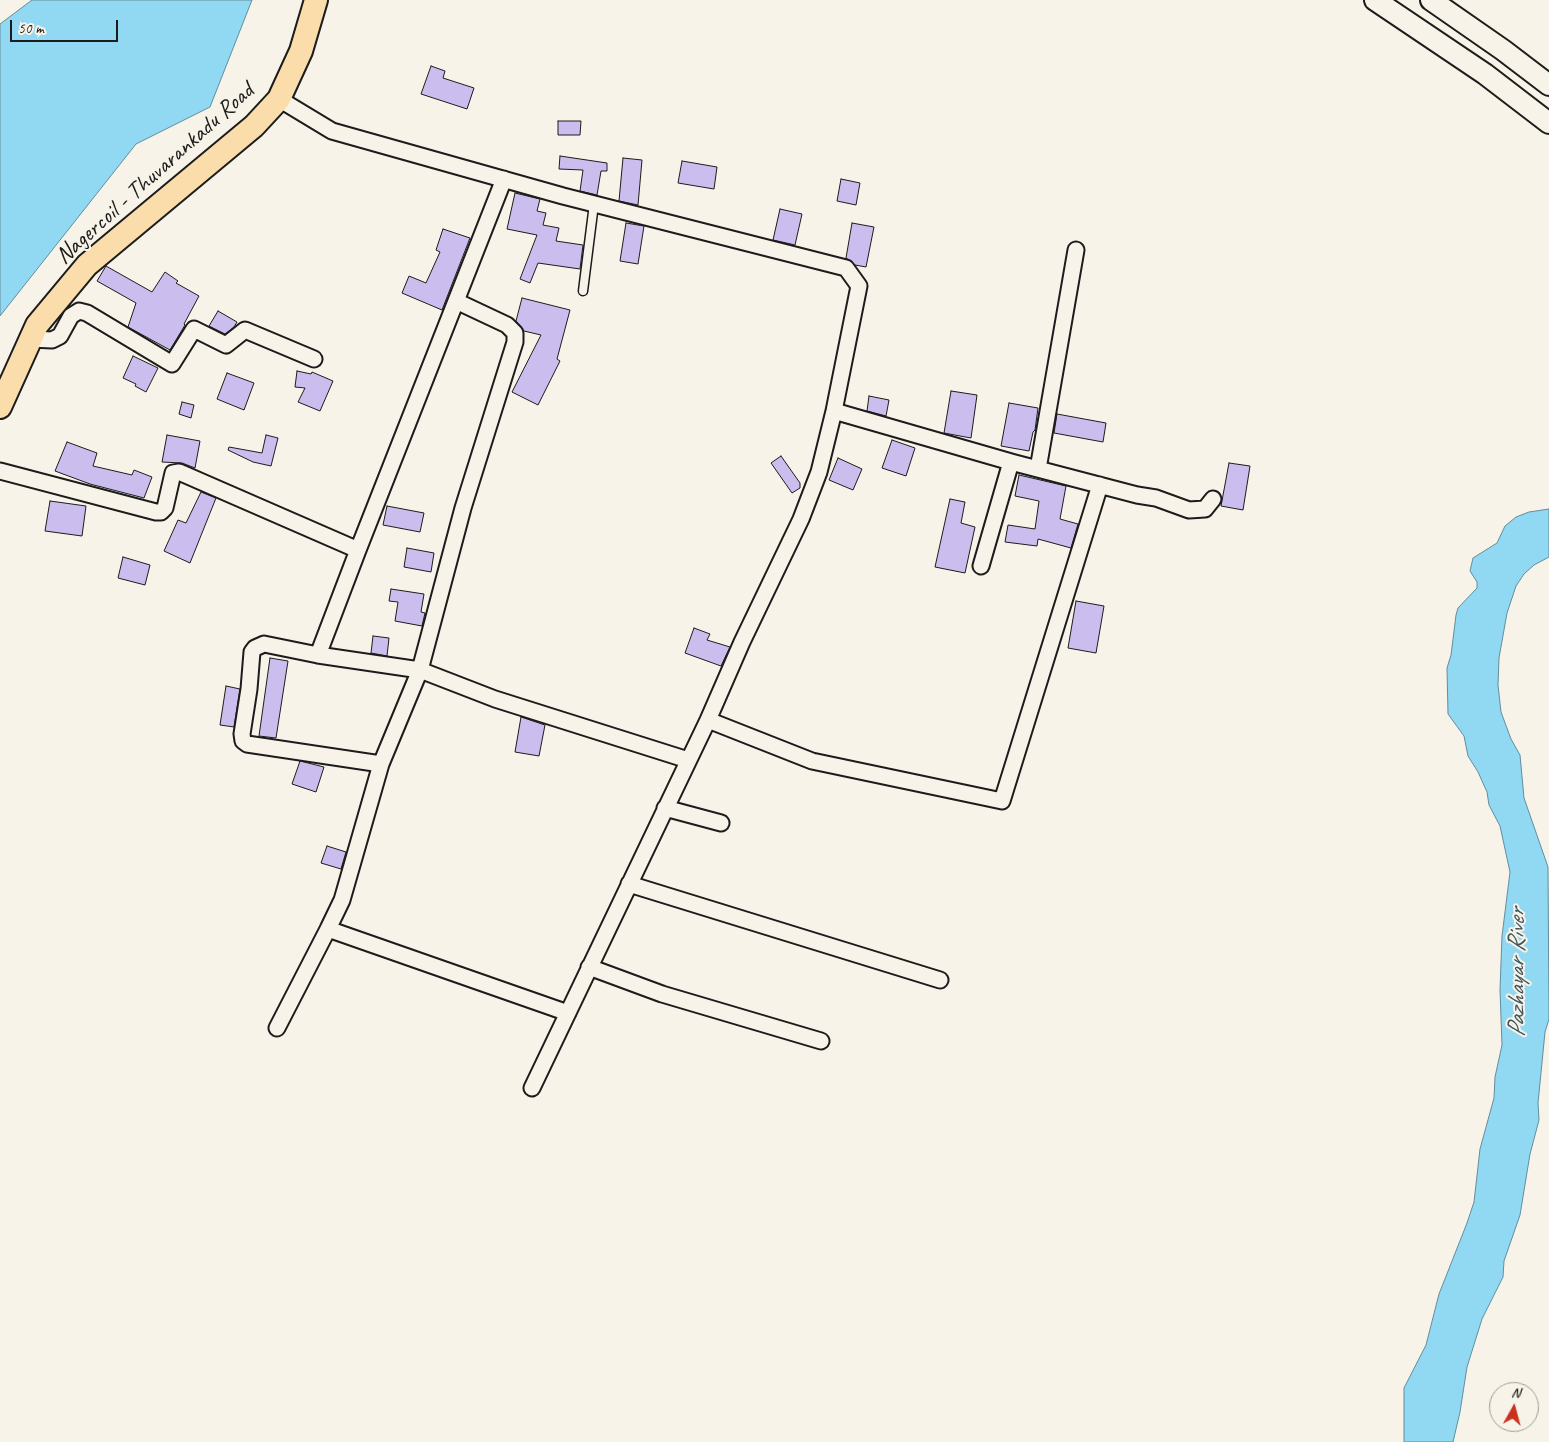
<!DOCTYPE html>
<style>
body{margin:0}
#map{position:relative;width:1549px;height:1442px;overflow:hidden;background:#f7f3e8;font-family:Caveat,sans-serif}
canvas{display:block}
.north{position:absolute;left:1489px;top:1382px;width:50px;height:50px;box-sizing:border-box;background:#f7f3e8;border:1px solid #9f9d96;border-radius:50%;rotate:7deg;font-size:14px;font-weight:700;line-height:20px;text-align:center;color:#1c1c1c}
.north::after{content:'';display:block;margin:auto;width:18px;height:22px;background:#c8321e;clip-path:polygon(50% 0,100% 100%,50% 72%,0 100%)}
.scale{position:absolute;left:10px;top:20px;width:108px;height:22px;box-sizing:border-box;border:2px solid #1c1c1c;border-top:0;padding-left:6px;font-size:15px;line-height:18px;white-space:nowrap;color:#1c1c1c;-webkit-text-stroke:4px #f7f3e8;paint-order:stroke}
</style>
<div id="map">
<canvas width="1549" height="1442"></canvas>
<div class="north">N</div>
<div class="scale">50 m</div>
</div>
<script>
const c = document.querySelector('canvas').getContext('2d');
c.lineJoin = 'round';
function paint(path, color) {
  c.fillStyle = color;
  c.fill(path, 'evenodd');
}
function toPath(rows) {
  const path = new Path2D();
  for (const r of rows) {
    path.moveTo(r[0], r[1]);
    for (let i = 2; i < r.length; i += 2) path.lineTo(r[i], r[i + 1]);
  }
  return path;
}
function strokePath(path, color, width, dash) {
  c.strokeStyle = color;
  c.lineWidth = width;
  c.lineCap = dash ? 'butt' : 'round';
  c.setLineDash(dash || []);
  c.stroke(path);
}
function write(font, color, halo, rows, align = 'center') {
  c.font = font + ' Caveat,sans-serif';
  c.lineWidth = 4;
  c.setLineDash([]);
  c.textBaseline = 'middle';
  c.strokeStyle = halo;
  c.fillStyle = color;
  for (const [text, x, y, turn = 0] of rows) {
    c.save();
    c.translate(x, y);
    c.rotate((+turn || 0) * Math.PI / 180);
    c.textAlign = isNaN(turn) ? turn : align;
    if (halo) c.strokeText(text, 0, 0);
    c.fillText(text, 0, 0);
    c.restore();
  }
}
const water = toPath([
 [32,0,252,0,210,107,136,144,0,316,0,24,32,0],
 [1549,509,1549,557,1534,565,1524,574,1516,586,1507,613,1499,658,1498,685,1501,712,1511,739,1520,755,1524,798,1548,867,1549,1019,1545,1032,1538,1103,1539,1120,1530,1154,1520,1215,1504,1261,1503,1277,1482,1319,1467,1367,1460,1412,1453,1442,1404,1442,1404,1388,1426,1345,1439,1294,1467,1223,1474,1202,1480,1149,1494,1098,1495,1077,1502,1045,1500,990,1502,936,1510,872,1500,826,1489,805,1487,792,1478,772,1468,756,1464,736,1448,714,1447,668,1451,655,1456,615,1458,608,1477,588,1477,582,1470,571,1473,558,1497,543,1505,526,1516,517,1529,512,1549,509]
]);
const building = toPath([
 [431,66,445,71,443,78,474,88,467,109,421,94,431,66],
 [558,121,581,121,580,135,558,135,558,121],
 [560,156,607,163,607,171,601,171,597,195,580,191,583,170,559,169,560,156],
 [623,158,642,160,638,205,619,201,623,158],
 [682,161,717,167,714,189,678,183,682,161],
 [841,179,860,183,856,205,837,201,841,179],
 [515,193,540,199,537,211,546,213,543,225,559,228,556,241,583,245,580,269,538,263,530,283,520,279,537,235,507,229,515,193],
 [780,209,802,214,795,245,773,240,780,209],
 [626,223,644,226,638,264,620,261,626,223],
 [852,223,874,227,866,267,855,265,846,258,852,223],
 [443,229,470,238,442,310,402,293,409,276,426,283,440,252,436,250,443,229],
 [106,266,152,292,165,272,178,281,176,283,199,296,184,324,185,325,170,350,128,327,136,303,97,281,106,266],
 [522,298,570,310,557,359,560,361,538,405,512,392,541,335,524,331,516,321,522,298],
 [218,311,237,322,234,327,225,334,209,326,218,311],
 [133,356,158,368,146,392,135,386,136,384,123,378,133,356],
 [297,371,311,374,312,372,333,381,320,411,298,402,305,388,295,387,297,371],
 [227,373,254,383,244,410,217,399,227,373],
 [951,391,977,395,971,438,944,433,951,391],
 [869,396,889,400,886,416,867,411,869,396],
 [182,402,194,405,191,418,179,414,182,402],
 [1009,403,1038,408,1035,430,1033,432,1029,451,1001,446,1009,403],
 [1057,414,1106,423,1103,442,1054,433,1057,414],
 [167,435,200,441,195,468,182,463,162,462,167,435],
 [266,435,278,438,271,466,253,462,228,450,229,447,262,453,266,435],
 [892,440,915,448,906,476,882,468,892,440],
 [67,442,97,453,93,466,132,475,134,470,152,477,144,498,90,484,55,471,67,442],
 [781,456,800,483,800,488,792,493,771,463,781,456],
 [838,458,862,469,853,490,829,480,838,458],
 [1229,463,1250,466,1243,510,1221,506,1229,463],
 [1019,475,1066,486,1060,519,1078,524,1071,548,1038,539,1037,546,1005,542,1008,525,1035,529,1039,501,1015,496,1019,475],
 [201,492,216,498,190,563,164,551,178,520,186,523,201,492],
 [950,499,965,502,961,523,975,527,965,573,935,567,950,499],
 [50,501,86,506,82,536,45,531,50,501],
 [387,506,424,513,420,532,383,525,387,506],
 [407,548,434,553,431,572,404,567,407,548],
 [123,557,150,565,145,585,118,578,123,557],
 [391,589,424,594,421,612,425,613,422,626,395,621,398,602,389,601,391,589],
 [1076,601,1104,606,1096,653,1068,648,1076,601],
 [694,628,710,634,707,640,730,647,721,666,685,653,694,628],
 [373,636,389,638,387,656,371,653,373,636],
 [270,658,288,661,276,738,259,736,270,658],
 [226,686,240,689,234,727,220,725,226,686],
 [521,717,545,725,539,756,515,752,521,717],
 [300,761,324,767,316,792,292,784,300,761],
 [327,846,346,852,341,869,321,863,327,846]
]);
const lane = toPath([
 [583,291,594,204]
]);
const street = toPath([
 [279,99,332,131,563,196,846,268,859,286,834,411,819,472,801,519,742,642,708,720,532,1088],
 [31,339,52,340,60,336,71,316,79,311,87,313,172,364,194,329,226,345,245,330,314,359],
 [834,411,1011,462,1137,495,1156,498,1189,510,1205,509,1213,499],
 [1038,469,1076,250],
 [0,471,156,512,161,512,165,508,173,473,179,472,358,550],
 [981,566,1011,462],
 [318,655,358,550,504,179],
 [708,720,812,761,1002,801,1100,485],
 [381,764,247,744,243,741,242,734,249,689,252,652,255,648,264,644,318,655,420,670,495,699,688,760],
 [665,808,721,823],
 [629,884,940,980],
 [328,929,568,1013],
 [589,967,662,994,821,1041],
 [277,1028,328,929,342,900,381,764,420,670,463,508,515,342,515,333,507,325,456,301]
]);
const secondary = toPath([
 [1375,0,1485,74,1549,123],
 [1431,0,1503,50,1549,85]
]);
const primary = toPath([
 [0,407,37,325,87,265,254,126,279,99,301,51,316,0]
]);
const streetNames = [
 ["Nagercoil - Thuvarankadu Road",155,174,-42]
];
const waterNames = [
 ["Pazhayar River",1517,973,-90]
];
paint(water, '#91d8f3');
strokePath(water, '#628d9d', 1);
paint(building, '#cbbdee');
strokePath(building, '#1c1c1c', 1);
strokePath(lane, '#1c1c1c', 11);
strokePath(street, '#1c1c1c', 19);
strokePath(secondary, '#1c1c1c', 24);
strokePath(primary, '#1c1c1c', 26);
strokePath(lane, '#f7f3e8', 8);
strokePath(street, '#f7f3e8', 15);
strokePath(secondary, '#f7f3e8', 20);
strokePath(primary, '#faddab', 22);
write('24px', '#1c1c1c', '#f7f3e8', streetNames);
write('italic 25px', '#3f545c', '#f7f3e8', waterNames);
</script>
